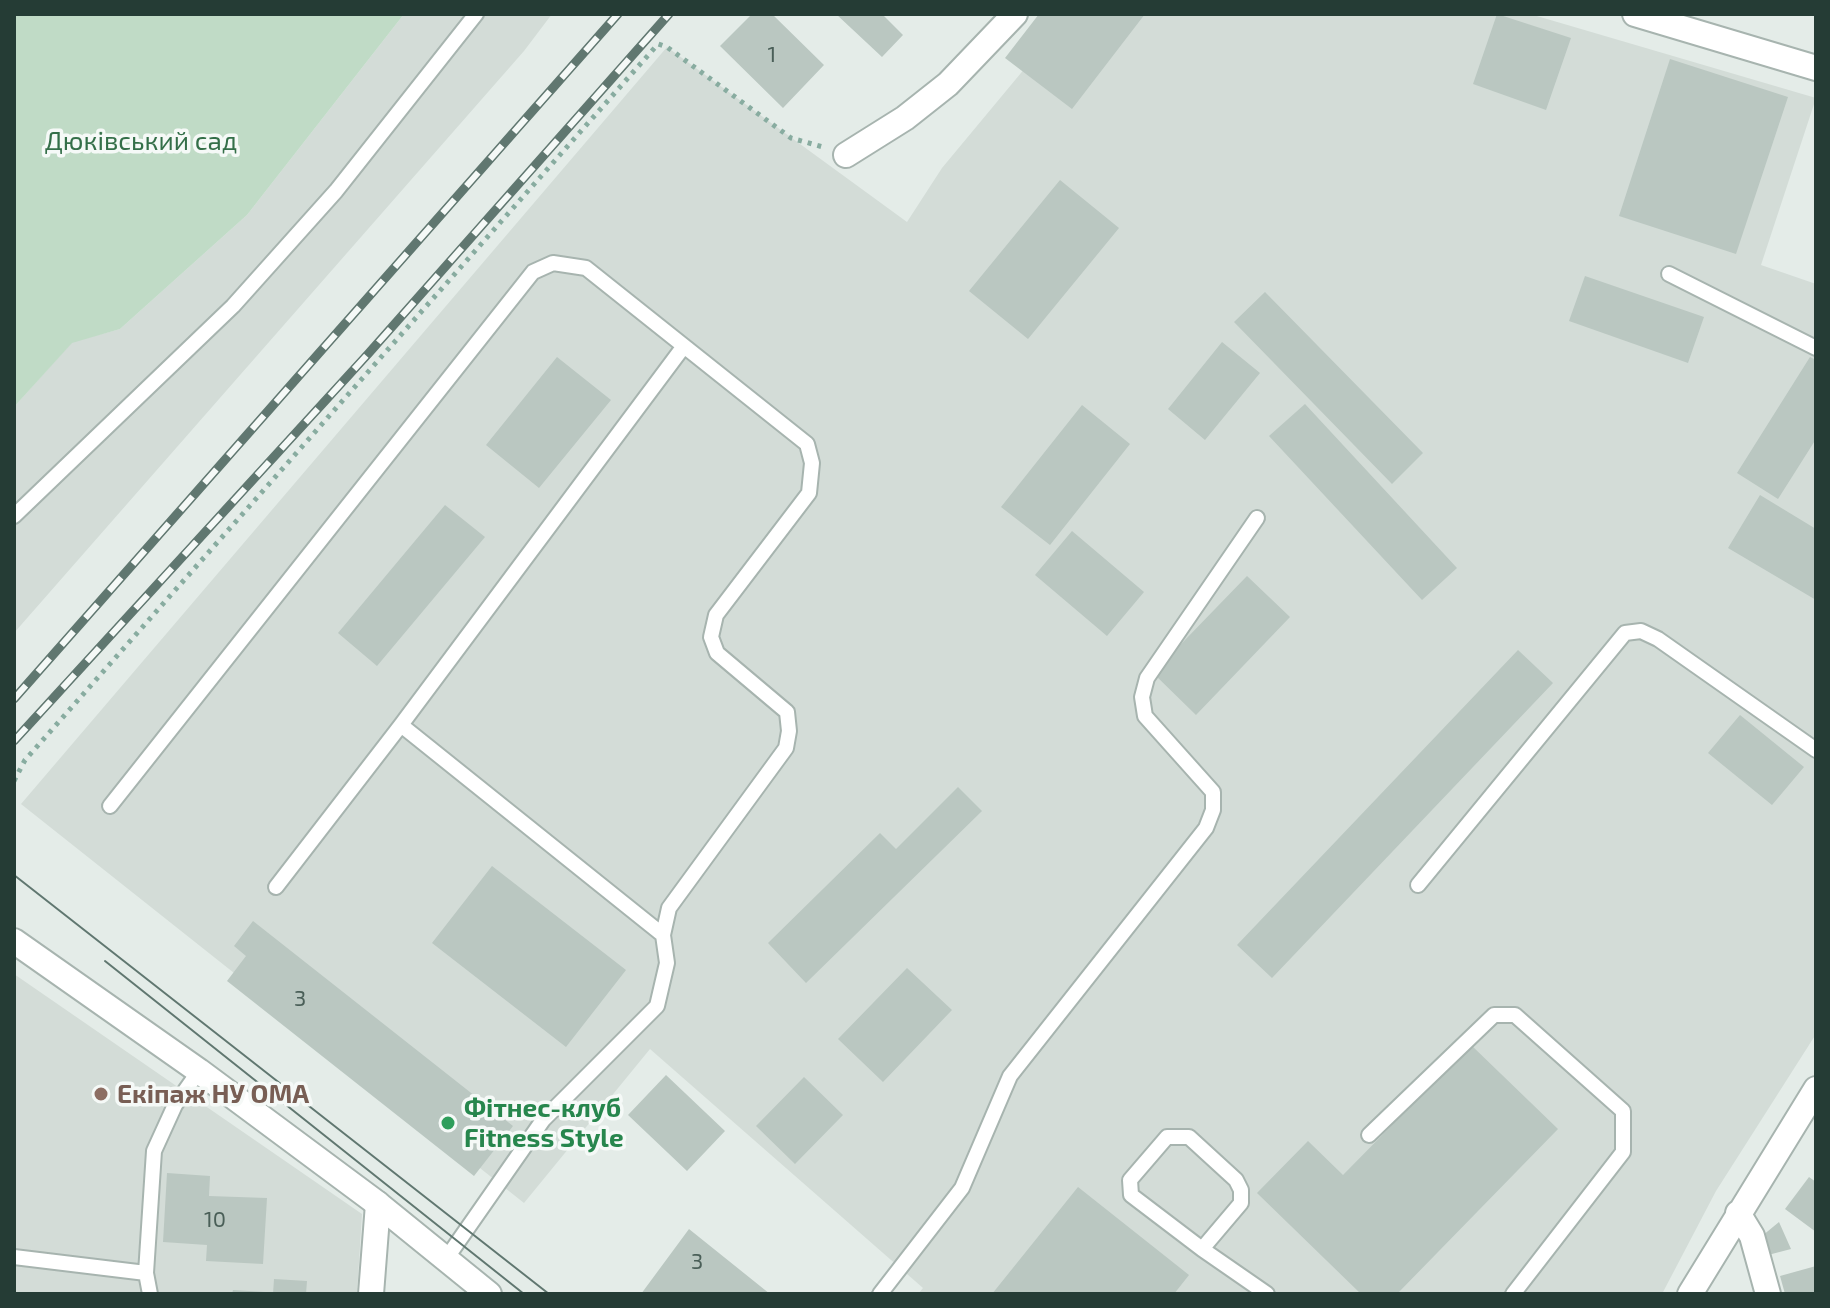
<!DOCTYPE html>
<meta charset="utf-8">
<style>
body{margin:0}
#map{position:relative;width:1830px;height:1308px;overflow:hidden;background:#e4ece8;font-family:"Exo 2",sans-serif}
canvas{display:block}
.frame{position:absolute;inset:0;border:16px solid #253c35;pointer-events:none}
</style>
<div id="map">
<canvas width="1830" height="1308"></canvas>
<div class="frame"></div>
</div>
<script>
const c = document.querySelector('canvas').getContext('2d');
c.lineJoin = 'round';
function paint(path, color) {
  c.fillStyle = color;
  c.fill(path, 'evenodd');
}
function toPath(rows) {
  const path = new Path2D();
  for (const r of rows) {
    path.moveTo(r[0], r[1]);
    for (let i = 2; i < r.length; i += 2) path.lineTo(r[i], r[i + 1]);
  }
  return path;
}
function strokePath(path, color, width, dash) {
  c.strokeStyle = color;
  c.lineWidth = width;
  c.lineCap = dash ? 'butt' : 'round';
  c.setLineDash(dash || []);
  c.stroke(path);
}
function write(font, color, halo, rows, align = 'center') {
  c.font = font + ' "Exo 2",sans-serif';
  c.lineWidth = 7;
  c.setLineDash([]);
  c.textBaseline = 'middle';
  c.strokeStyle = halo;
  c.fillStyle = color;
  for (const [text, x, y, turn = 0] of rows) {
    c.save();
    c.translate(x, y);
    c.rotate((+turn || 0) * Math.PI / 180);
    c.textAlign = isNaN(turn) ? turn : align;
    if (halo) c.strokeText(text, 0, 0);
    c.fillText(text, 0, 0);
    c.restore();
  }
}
const built = toPath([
 [404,14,552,14,524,51,14,633,14,407,72,342,120,329,247,215],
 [1070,14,1530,14,1816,98,1761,265,1816,284,1816,1034,1716,1191,1662,1294,918,1294,923,1288,650,1049,524,1203,21,804,667,47,907,222,942,168],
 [14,974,362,1214,357,1294,14,1294]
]);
const green = toPath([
 [14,14,404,14,247,215,120,329,72,343,14,407]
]);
const building = toPath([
 [752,14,772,14,824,65,783,108,720,46],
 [836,14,882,14,903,35,882,57],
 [1039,14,1145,14,1072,109,1005,58],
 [1497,14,1571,38,1546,110,1473,84],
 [1670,59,1788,97,1736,254,1619,216],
 [1060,180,1119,228,1028,339,969,291],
 [1585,276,1704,317,1688,363,1569,321],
 [1265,292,1423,453,1392,484,1234,322],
 [1222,342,1260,373,1205,440,1168,409],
 [557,357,611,400,539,488,486,445],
 [1810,357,1816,360,1816,439,1778,499,1737,473],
 [1305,404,1457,568,1422,600,1269,436],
 [1082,405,1130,444,1050,545,1001,507],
 [1760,495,1816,529,1816,600,1728,548],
 [445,505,485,537,377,666,338,633],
 [1072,531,1144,592,1107,636,1035,575],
 [1247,576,1290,617,1196,715,1153,673],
 [1518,650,1553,683,1272,978,1237,945],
 [1740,715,1804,767,1772,805,1708,753],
 [958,787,982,811,806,983,768,943,880,833,896,849],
 [492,866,626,970,566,1047,432,943],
 [253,921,513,1126,474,1176,227,981,246,956,234,946],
 [907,968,952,1010,883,1082,838,1039],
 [1471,1045,1558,1129,1397,1294,1361,1294,1257,1193,1308,1141,1343,1175],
 [666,1075,725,1131,687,1171,628,1115],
 [804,1077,843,1115,795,1164,756,1126],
 [167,1173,210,1176,209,1196,267,1198,263,1264,206,1261,207,1245,163,1242],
 [1809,1177,1816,1182,1816,1232,1785,1209],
 [1078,1187,1189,1275,1174,1294,992,1294],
 [1779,1222,1791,1249,1768,1255,1762,1236],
 [689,1229,770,1294,641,1294],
 [1816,1266,1816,1294,1785,1294,1780,1276],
 [274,1279,307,1281,306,1294,273,1294],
 [233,1290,265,1292,265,1294,232,1294]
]);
const path = toPath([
 [14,781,25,760,658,44,667,47,791,138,823,147]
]);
const service = toPath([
 [1669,274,1816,348],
 [14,516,233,306,336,191,476,14],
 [401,725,663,935],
 [110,806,533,272,553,263,586,268,807,444,812,463,809,493,716,615,711,637,717,653,787,712,789,731,786,748,669,908,663,935,667,963,657,1006,543,1120,446,1259],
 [1418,885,1625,633,1641,631,1658,639,1816,750],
 [276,887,401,725,684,346],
 [1369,1135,1494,1015,1515,1015,1623,1111,1623,1152,1513,1294],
 [1202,1249,1241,1203,1241,1190,1236,1180,1189,1137,1167,1137,1130,1180,1131,1195,1202,1249,1267,1294],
 [14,1257,146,1273],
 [150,1294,146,1273,154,1151,175,1105,199,1071],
 [880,1294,962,1188,1010,1076,1206,828,1213,810,1213,792,1145,716,1142,697,1147,678,1257,518]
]);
const minor = toPath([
 [1635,14,1816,68],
 [846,155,905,118,948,84,1015,14],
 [1738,1213,1752,1236,1768,1294],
 [371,1294,378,1204],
 [1690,1294,1816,1089]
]);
const tertiary = toPath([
 [14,941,199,1071,378,1204,489,1294]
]);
const tram = toPath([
 [14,875,549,1294],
 [105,961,524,1294]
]);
const rail = toPath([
 [14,699,618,14],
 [14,741,368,354,669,14]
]);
const markers = [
 [101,1094,8,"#8d6e63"],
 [448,1123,8,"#2e9e5b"]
];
const numberNames = [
 ["1",772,55],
 ["3",300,999],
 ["10",215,1220],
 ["3",697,1262]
];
const parkNames = [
 ["Дюківський сад",141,141]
];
const educationNames = [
 ["Екіпаж НУ ОМА",117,1094]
];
const leisureNames = [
 ["Фітнес-клуб",464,1108],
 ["Fitness Style",464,1138]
];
paint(built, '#d3dcd7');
paint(green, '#c0dbc6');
paint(building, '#bac7c1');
strokePath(service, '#a7b4af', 18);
strokePath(minor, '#a7b4af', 28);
strokePath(tertiary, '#a7b4af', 28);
strokePath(path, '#88aca0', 5, [4, 6]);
strokePath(service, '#fff', 14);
strokePath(minor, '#fff', 24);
strokePath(tertiary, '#fff', 24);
strokePath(tram, '#607770', 2);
strokePath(rail, '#607770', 9);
strokePath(rail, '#f5f9f7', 6, [18]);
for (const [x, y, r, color] of markers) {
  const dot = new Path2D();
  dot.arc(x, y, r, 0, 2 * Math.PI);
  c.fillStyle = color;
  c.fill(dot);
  strokePath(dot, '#f5f9f7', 3);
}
write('22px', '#4a5f58', null, numberNames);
write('26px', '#346f49', '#f5f9f7', parkNames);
write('bold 26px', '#785e54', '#f5f9f7', educationNames, 'left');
write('bold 26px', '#27864d', '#f5f9f7', leisureNames, 'left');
</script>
